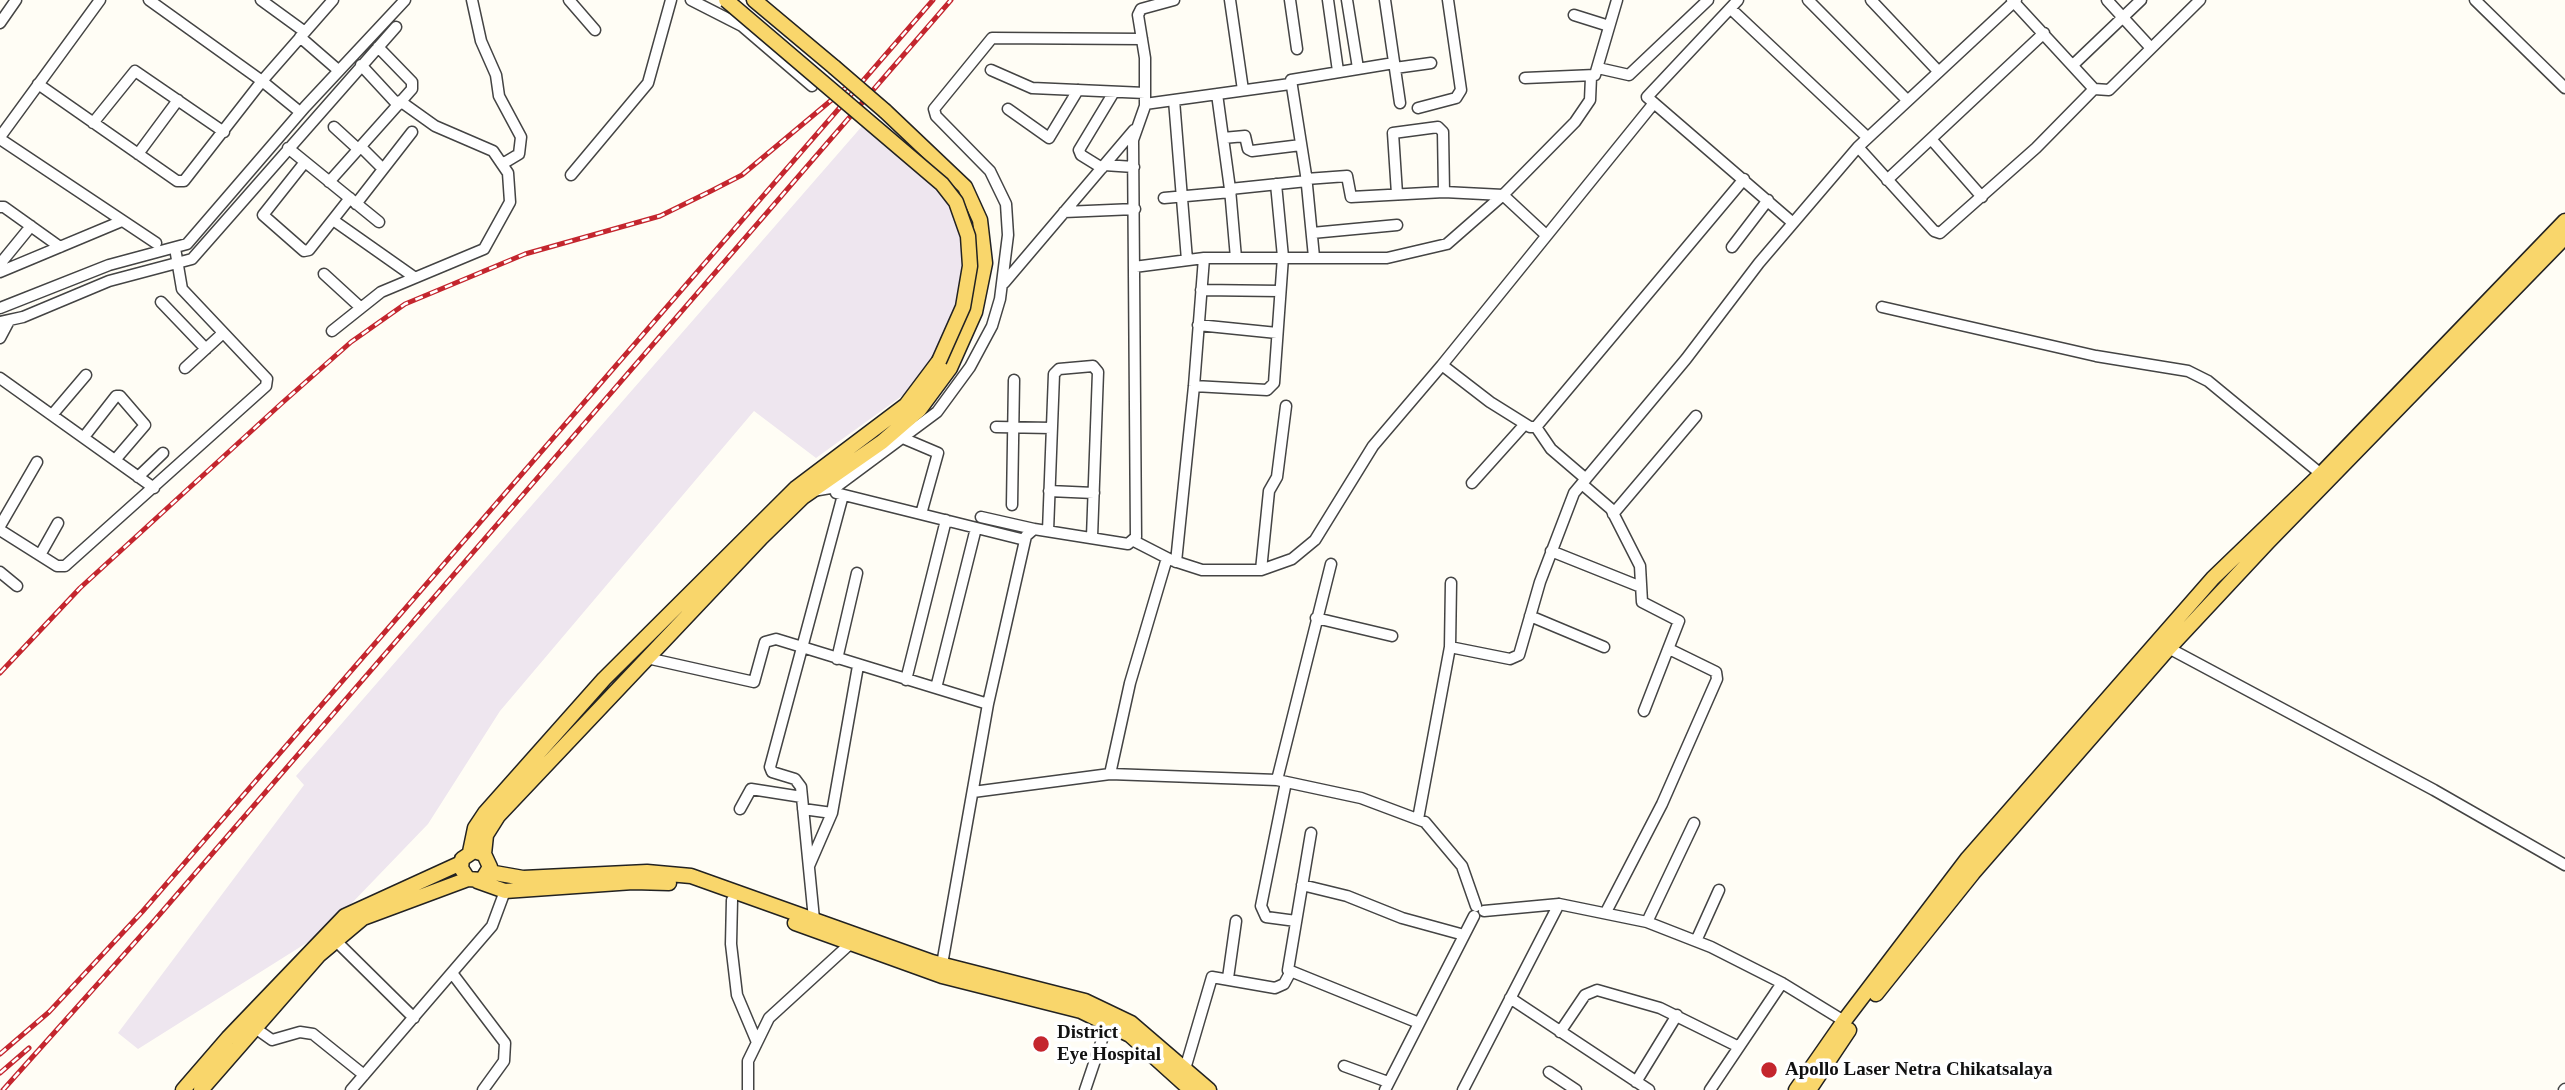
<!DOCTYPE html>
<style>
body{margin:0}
canvas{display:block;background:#fffdf5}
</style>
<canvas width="2565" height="1090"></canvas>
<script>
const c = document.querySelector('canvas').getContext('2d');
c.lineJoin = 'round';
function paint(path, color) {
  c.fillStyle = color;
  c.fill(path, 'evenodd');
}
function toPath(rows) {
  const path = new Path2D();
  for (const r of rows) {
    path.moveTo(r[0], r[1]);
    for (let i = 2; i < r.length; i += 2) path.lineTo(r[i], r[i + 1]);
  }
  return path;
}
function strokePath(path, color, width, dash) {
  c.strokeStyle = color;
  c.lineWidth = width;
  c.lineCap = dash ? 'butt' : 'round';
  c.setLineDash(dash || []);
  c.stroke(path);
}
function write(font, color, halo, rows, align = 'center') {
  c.font = font + ' "Times New Roman",serif';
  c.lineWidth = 7;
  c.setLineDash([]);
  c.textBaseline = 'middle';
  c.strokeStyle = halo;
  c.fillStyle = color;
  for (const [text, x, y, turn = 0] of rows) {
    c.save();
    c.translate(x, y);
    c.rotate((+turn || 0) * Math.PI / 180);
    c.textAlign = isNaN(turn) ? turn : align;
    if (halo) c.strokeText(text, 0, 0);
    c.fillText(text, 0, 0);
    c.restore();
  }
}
const industrial = toPath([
 [863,125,962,203,975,261,924,380,816,458,754,411,500,711,428,824,324,932,138,1049,118,1033,304,785,296,776]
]);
const minor = toPath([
 [149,0,262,81,300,112],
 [261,0,305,32],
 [472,0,481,41,496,75,499,96,521,137,519,154,504,163],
 [569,0,595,30],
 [691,0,742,26,812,86],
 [1230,0,1243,90],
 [1290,0,1297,49],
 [1328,0,1338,71],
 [1347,0,1358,68],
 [1385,0,1400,103],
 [1738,0,1647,97,1793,223],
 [1808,0,1906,99],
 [1871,0,1938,71],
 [2107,0,2150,47],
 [2475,0,2565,88],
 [1731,9,1867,137],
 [1574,15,1609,26],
 [0,23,16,0],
 [300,37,338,70],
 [2074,64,2141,0],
 [361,65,398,105],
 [1395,68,1431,63],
 [1598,68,1629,75,1708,0],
 [991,70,1032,88,1145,93],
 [1525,78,1595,75,1617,0],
 [38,84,177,181,184,181,262,81,333,0],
 [2094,89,2109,90,2200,0],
 [1217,94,1230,189,1236,258],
 [1174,100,1187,260],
 [1145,104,1290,84],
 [1418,108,1456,98,1461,90,1448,0],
 [1008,109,1049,138,1078,90],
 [93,123,135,71,224,132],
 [334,127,358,149],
 [0,137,100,0],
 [1223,138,1245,136,1248,149,1252,151,1301,145],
 [0,139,156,243],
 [1931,139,1982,197],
 [361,147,383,169],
 [1858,147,1934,231,1940,233,2036,148,2094,89,2012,0],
 [288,148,379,222],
 [138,154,178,100],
 [305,162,263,215,304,251,309,250,350,198],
 [1104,165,1134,167],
 [1102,168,1081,155,1079,150,1114,92],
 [571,175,648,83,671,0],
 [1306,179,1347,176,1351,197,1444,192,1503,195,1546,235],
 [1887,180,2044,33],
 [329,182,412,89,412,82,378,47],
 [1230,189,1307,181],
 [1397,194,1393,133,1438,127,1443,132,1444,192],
 [1164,198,1231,192],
 [356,204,412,132],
 [0,207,4,207,60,247],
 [1064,212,1135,209],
 [333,220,414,277],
 [1312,233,1397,225],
 [1732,247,1768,200],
 [1314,257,1306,175,1291,80,1394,63],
 [0,264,31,226],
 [1134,267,1204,258,1387,258,1447,244,1503,195,1575,122,1590,100,1591,77],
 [0,272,122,221],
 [324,274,360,307],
 [1004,283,1134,130],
 [1201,290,1280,291],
 [161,302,206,349],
 [1882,307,2096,356,2188,371,2208,381,2321,474],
 [0,308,109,265,187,244,305,107,405,0],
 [0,322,23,317,109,281,192,259,396,27],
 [1198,325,1277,333],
 [332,331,381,292,484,249,510,202,508,173,493,151,435,126,400,101],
 [0,338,9,321],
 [1442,365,1654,103],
 [185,368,223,333],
 [0,378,154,488],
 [1194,386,1267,390,1274,383,1283,257,1276,184],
 [52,415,86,375],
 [996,427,1052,428],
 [1536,427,1551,449,1586,479],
 [84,437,116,396,120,396,145,425,115,460],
 [905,439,938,453,921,514],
 [138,477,163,453],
 [1472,483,1525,424],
 [1582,484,1611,509,1640,566,1642,602,1679,621,1644,711],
 [813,491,836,487,937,412,970,367,992,326,1000,299,1008,235,1006,204,990,171,936,116,934,109,992,38,1142,39],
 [1049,491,1094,493],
 [836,493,1025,540],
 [1012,505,1014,380],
 [1613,514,1696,416],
 [981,517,1034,529],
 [0,526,37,462],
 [0,530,57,566,65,566,266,386,267,379,182,289,175,248],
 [1048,531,1054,374,1059,369,1093,366,1098,372,1092,537],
 [1134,541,1171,560,1202,570,1261,570,1292,559,1315,540,1373,446,1442,365,1490,402,1530,427,1536,427,1744,179],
 [1551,551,1641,587],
 [40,555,58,523],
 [1176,562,1194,386,1204,258],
 [1261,570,1269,491,1277,477,1286,406],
 [0,572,17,586],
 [1530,616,1604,647],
 [1316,618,1392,636],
 [2163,645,2434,790,2565,865],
 [1450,647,1510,659,1519,655,1540,582,1574,493,1686,359,1759,263,1858,147,2016,0],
 [647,658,754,682,765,642,776,639,988,704],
 [837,659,857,573],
 [906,680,946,520],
 [936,688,976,528],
 [1110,774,1130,683,1167,558],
 [1277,780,1331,564],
 [1286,782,1261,906,1266,917,1296,921],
 [973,792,1110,774,1277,780,1361,798,1425,822,1462,866,1476,906],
 [740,809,751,789,802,797],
 [803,809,832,813],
 [1418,819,1450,647,1451,583],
 [1311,833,1288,970,1419,1023],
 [809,866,832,813,858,666],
 [1302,885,1347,896,1402,918,1464,935],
 [732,900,731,944,737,995,756,1040],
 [1484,911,1559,904,1647,922,1711,947,1782,983,1844,1021],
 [1606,912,1662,804,1717,679,1716,672,1669,649],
 [814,919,801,787,795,779,772,772,770,767,843,495],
 [1647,922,1694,823],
 [336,941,414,1018],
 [1696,941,1719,890],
 [941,970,988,704,1026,536,1034,529,1128,544,1136,537,1133,140,1145,106,1145,58,1138,15,1141,9,1174,0],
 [452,973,505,1043,504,1061,483,1090],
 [1228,978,1236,921],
 [1510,998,1649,1090],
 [255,1028,272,1040,300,1032,313,1034,364,1075],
 [1560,1032,1585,995,1597,990,1660,1008,1739,1047],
 [1344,1066,1388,1082],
 [1185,1069,1212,977,1275,988,1284,984,1290,973],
 [1549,1072,1576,1090],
 [1636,1082,1677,1015],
 [351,1090,492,926,505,891],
 [748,1090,748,1061,769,1018,851,943],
 [1085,1090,1108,1022],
 [1385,1090,1474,916],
 [1463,1090,1559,904],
 [1710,1090,1782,983],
 [2564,1090,2565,1089]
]);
const major = toPath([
 [754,0,834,67],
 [470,852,475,828,485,813,604,679,796,488,906,405,939,361],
 [484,854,486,835,498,816,762,537,803,497,882,442,919,410,950,368,975,312,985,263,980,220,965,187,885,111],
 [489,872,523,878,647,872,691,876,932,962,1085,1001,1131,1023,1209,1090],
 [477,881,505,891,633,882,669,883],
 [795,923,942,976,1081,1011,1130,1035,1191,1090],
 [1876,994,1973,873,2169,648,2268,542,2565,237],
 [183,1090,228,1038,345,916,461,863],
 [201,1090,319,955,363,918,468,879,482,880,490,867,484,854,474,851,462,859,461,868,468,879],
 [1796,1090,1844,1021,1968,858,2213,578,2321,474,2565,221],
 [1809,1090,1849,1030]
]);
const rail = toPath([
 [0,673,80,588,282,403,351,342,405,304,525,254,660,216,711,191,742,175,853,82],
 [0,1054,49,1012,142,912,933,0],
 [0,1073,29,1048],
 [3,1090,154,921,951,0]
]);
const majorBridge = toPath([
 [726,0,942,184,956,202,968,236,970,266,963,307,939,361],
 [834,67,885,111]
]);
const markers = [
 [1041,1044,9,"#c4262e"],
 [1769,1070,9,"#c4262e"]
];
const poiNames = [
 ["District",1057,1033],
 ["Eye Hospital",1057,1055],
 ["Apollo Laser Netra Chikatsalaya",1785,1070]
];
paint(industrial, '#eee6ef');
strokePath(minor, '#444', 13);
strokePath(major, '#222', 17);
strokePath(minor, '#fff', 10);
strokePath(major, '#f9d66b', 14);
strokePath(rail, '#c4262e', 5);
strokePath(rail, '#fff', 2.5, [8]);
strokePath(majorBridge, '#222', 17, []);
strokePath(majorBridge, '#f9d66b', 14);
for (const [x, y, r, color] of markers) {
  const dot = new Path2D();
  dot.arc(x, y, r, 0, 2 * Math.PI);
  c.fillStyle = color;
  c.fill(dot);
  strokePath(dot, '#fff', 2.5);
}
write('bold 19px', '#111', '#fff', poiNames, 'left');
</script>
